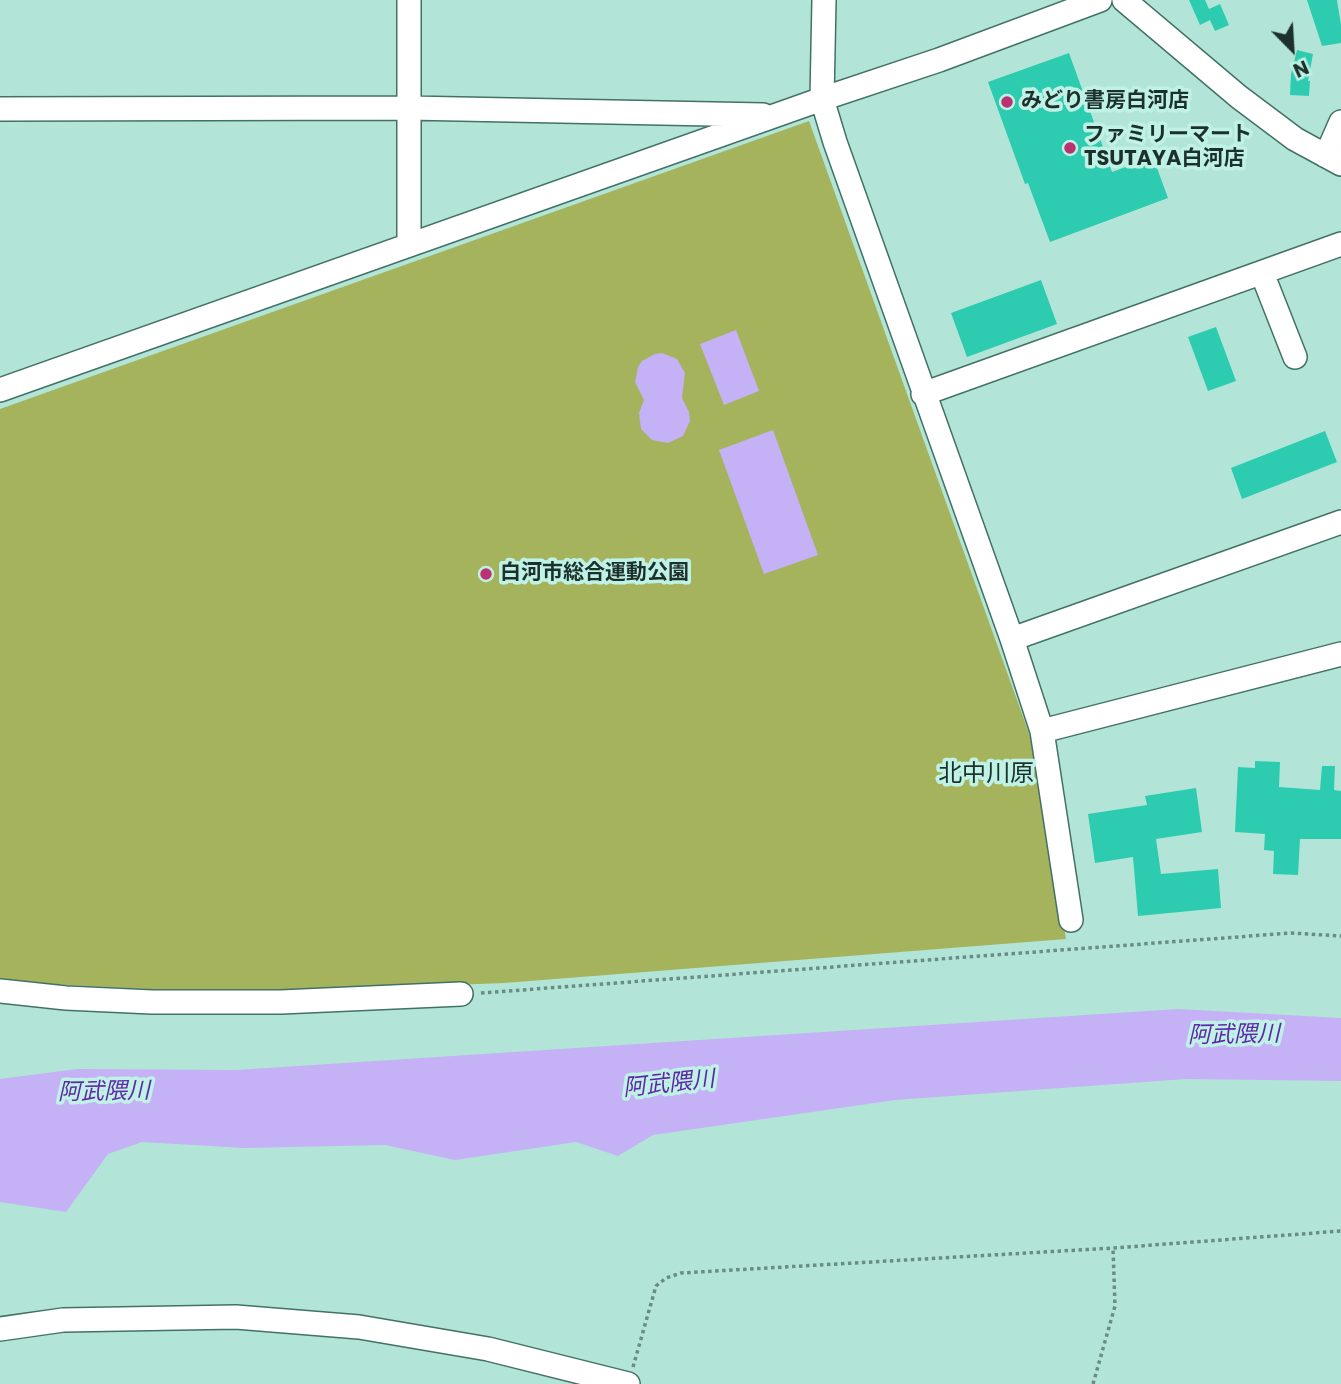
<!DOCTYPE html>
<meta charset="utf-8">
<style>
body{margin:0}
#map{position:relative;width:1341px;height:1384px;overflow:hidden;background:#b2e5d8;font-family:Poppins,sans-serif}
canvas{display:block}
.north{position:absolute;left:1257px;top:14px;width:70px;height:70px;-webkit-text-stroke:5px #bff2e5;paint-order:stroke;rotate:156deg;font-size:19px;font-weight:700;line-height:28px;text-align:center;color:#1d312c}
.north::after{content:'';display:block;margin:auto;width:24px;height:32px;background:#1d312c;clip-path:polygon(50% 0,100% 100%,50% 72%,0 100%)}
</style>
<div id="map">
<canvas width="1341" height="1384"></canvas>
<div class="north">N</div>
</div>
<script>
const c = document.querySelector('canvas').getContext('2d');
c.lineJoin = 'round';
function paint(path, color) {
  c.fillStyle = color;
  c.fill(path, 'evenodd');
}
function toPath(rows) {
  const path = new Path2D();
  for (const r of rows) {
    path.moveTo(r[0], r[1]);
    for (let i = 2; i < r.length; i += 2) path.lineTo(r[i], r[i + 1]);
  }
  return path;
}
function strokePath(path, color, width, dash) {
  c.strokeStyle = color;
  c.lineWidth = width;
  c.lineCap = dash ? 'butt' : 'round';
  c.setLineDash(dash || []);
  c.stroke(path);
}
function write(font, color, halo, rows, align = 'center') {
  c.font = font + ' Poppins,"Noto Sans JP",sans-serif';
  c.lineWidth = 7;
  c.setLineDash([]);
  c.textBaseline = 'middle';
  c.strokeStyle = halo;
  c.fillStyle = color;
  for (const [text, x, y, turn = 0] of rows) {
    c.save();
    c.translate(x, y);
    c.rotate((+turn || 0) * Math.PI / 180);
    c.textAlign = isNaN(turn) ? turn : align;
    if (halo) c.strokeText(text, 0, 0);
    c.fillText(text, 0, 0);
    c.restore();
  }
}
const green = toPath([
 [809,121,1031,739,1066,939,504,983,343,989,206,992,50,984,0,978,0,409]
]);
const water = toPath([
 [736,330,759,391,724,405,700,344],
 [662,353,677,359,685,373,682,398,689,412,690,421,683,436,668,443,652,440,641,429,639,413,644,400,635,382,638,367,642,361,655,354],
 [773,430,818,555,764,574,719,450],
 [1178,1009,1341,1018,1341,1081,1186,1079,895,1100,653,1135,618,1156,576,1142,455,1160,385,1145,244,1148,142,1142,108,1154,66,1212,0,1202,0,1079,77,1069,236,1070]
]);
const building = toPath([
 [1189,0,1205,0,1209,9,1220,4,1229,25,1215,31,1210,20,1200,25],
 [1307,0,1337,0,1341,25,1341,43,1322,46],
 [1297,50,1313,54,1308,81,1310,81,1309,96,1290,95,1291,74],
 [1069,53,1112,172,1153,157,1168,198,1050,242,1028,183,1025,184,988,82],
 [1041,280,1057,324,967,357,951,313],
 [1216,327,1236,381,1208,391,1188,337],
 [1325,431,1337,462,1242,499,1231,468],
 [1255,761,1280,762,1279,787,1320,790,1322,766,1335,766,1334,790,1341,791,1341,839,1300,839,1298,875,1273,874,1274,851,1264,850,1265,834,1235,832,1238,767,1255,768],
 [1196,788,1202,832,1156,839,1161,874,1218,869,1221,908,1138,916,1133,857,1095,863,1088,814,1147,805,1145,796]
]);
const path = toPath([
 [481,993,1291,933,1341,936],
 [633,1367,656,1286,666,1278,681,1273,1113,1248,1341,1231],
 [1093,1384,1115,1306,1113,1248]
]);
const minor = toPath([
 [409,0,409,245],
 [824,0,822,99,835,142,1012,639,1042,731,1071,920],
 [1124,0,1239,97,1295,139,1341,164],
 [0,109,409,108,763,115],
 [1326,156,1341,122],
 [1262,273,1295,357],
 [0,390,822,99,939,60,1100,0],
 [923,394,1341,244],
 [1012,639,1341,522],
 [1042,731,1341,654],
 [0,991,66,998,152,1002,281,1002,461,994],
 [0,1329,63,1320,236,1317,359,1327,488,1349,628,1384]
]);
const markers = [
 [1007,102,7,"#ba3270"],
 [1070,148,7,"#ba3270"],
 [486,574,7,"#ba3270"]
];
const poiNames = [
 ["みどり書房白河店",1021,102],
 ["ファミリーマート",1084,136],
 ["TSUTAYA白河店",1084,160],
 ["白河市総合運動公園",500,574]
];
const waterNames = [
 ["阿武隈川",1234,1036,-1],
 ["阿武隈川",669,1085,-6],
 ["阿武隈川",104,1093,-1]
];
const quarterNames = [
 ["北中川原",986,775]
];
paint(green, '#a4b35c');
paint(water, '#c5b1f6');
paint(building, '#2dcbaf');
strokePath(minor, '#427166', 26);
strokePath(path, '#698d84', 3.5, [3.5, 3.5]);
strokePath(minor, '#fff', 23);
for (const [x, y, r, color] of markers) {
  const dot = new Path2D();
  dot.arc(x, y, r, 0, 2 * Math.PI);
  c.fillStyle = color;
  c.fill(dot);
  strokePath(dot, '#bff2e5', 2.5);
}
write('bold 21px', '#1d312c', '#bff2e5', poiNames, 'left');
write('italic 23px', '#6026aa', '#bff2e5', waterNames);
write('24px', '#1d312c', '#bff2e5', quarterNames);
</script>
